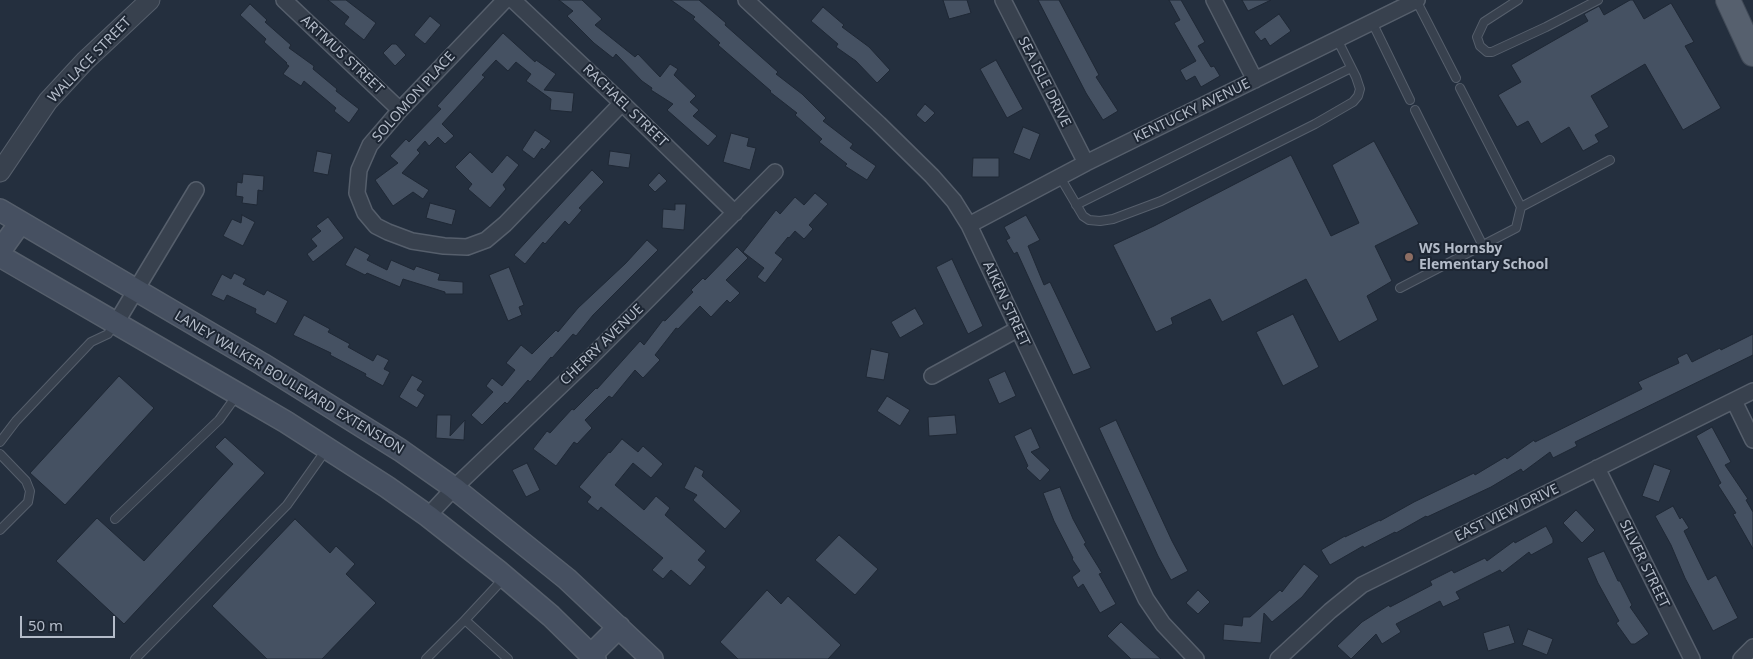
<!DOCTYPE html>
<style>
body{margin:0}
#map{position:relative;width:1753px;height:659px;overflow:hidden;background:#242f3e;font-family:"Noto Sans",sans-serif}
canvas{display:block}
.scale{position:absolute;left:20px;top:616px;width:95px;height:22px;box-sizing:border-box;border:2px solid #b4bcc9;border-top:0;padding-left:6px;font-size:15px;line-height:18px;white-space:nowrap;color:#b4bcc9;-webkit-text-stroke:4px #1d2633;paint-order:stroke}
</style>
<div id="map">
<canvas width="1753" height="659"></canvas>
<div class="scale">50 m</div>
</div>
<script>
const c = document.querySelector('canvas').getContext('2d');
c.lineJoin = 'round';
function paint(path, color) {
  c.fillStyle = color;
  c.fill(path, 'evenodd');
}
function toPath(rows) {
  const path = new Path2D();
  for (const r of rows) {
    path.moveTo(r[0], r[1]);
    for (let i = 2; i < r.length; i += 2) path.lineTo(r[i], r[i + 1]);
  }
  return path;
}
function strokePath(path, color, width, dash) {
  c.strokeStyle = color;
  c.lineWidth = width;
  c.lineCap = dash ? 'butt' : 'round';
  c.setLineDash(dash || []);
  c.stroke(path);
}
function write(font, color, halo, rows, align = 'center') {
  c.font = font + ' "Noto Sans",sans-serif';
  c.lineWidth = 4;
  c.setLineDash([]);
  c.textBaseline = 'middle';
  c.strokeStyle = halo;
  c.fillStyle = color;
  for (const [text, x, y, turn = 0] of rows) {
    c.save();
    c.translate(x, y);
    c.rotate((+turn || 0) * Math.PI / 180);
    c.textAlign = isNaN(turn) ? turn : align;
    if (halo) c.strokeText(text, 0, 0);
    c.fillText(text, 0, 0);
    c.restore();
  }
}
const building = toPath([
 [328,0,346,0,376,23,364,40,344,24,349,17,328,0],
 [559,0,582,0,602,19,595,25,635,57,638,54,660,77,670,64,678,69,674,75,696,96,690,102,699,110,693,116,717,136,708,146,667,110,673,104,651,90,652,88,642,81,616,54,613,58,594,43,567,16,573,11,559,0],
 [671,0,699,0,726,23,725,25,778,72,776,74,802,94,826,118,823,121,853,144,850,148,876,166,867,180,845,166,847,164,819,142,822,139,795,115,797,113,770,92,771,91,718,45,720,43,693,19,695,17,671,0],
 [943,0,967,0,971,13,949,19,943,0],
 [1038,0,1059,0,1099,75,1096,77,1118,111,1103,120,1086,93,1038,0],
 [1169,0,1181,0,1205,42,1198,46,1211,67,1214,66,1220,76,1201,87,1195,76,1186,81,1180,70,1196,61,1174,23,1180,20,1169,0],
 [1242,0,1271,0,1248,11,1242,0],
 [1630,0,1633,0,1644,19,1671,3,1694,42,1685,46,1721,108,1683,130,1645,64,1591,96,1609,127,1595,135,1599,142,1583,151,1569,127,1541,144,1528,121,1517,127,1498,95,1521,82,1511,65,1588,21,1584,14,1599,6,1604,15,1630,0],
 [250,4,267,20,265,22,291,45,289,48,314,66,313,69,337,89,336,91,359,109,349,123,334,111,336,108,304,81,301,86,283,74,289,66,286,64,287,63,264,42,266,39,240,15,250,4],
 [823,7,844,25,842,27,869,47,890,70,877,83,856,61,836,47,838,44,811,21,823,7],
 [1279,14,1291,31,1270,46,1265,38,1261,41,1254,32,1279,14],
 [430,16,441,25,425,44,414,35,430,16],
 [503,33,535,62,536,60,556,74,544,90,574,93,572,112,550,110,551,99,526,81,531,74,516,62,508,71,496,60,482,75,485,77,442,124,454,136,445,144,438,137,429,146,425,141,417,150,420,153,402,173,429,190,423,199,413,192,393,206,375,180,398,163,390,156,406,139,409,142,441,109,437,106,503,33],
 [392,44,396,44,406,55,395,66,383,53,392,44],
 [996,60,1023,109,1007,118,980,69,996,60],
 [925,104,935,113,925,123,916,115,925,104],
 [1023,127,1040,134,1030,160,1013,153,1023,127],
 [535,130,551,141,544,150,542,148,534,159,522,150,535,130],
 [731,133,749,138,747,146,756,148,750,170,723,162,731,133],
 [1374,141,1419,224,1375,246,1392,281,1367,296,1378,320,1339,342,1306,279,1222,322,1210,299,1171,318,1173,324,1156,332,1113,245,1154,226,1291,155,1331,236,1359,223,1332,165,1374,141],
 [317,151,332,154,328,175,313,172,317,151],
 [610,151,631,154,629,168,608,165,610,151],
 [470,152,492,173,507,155,519,165,503,185,506,189,490,208,468,189,472,184,455,167,470,152],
 [973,158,999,158,999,177,972,177,973,158],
 [592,170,604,182,579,208,582,210,569,225,565,221,545,244,543,242,525,264,514,255,592,170],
 [659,173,667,181,655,192,648,185,659,173],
 [243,174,264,176,263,191,258,190,257,205,242,203,243,197,236,196,237,182,242,183,243,174],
 [815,193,828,204,809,225,813,229,804,239,795,231,789,238,788,237,775,253,783,259,765,283,757,277,764,268,743,252,776,210,780,214,795,197,804,205,815,193],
 [430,203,456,210,452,225,426,218,430,203],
 [675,204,686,204,684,230,662,228,663,209,675,210,675,204],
 [242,215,255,222,243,246,223,236,232,219,241,223,242,215],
 [1026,215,1040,240,1028,246,1044,285,1050,282,1091,368,1073,375,1017,252,1014,254,1006,240,1010,238,1004,227,1026,215],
 [328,217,344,238,313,262,307,254,317,246,311,239,321,231,316,226,328,217],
 [647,240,658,250,593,315,576,336,573,334,552,358,551,357,530,382,528,380,507,404,505,402,482,425,471,415,493,392,486,386,492,378,502,386,515,370,506,363,521,345,532,354,556,330,558,332,578,308,626,263,647,240],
 [355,247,370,255,367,260,387,270,391,260,414,270,416,266,440,274,438,280,463,282,463,294,445,294,445,292,403,279,400,287,367,273,365,275,345,265,355,247],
 [737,247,748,258,726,280,740,293,730,303,727,300,711,317,700,306,678,329,676,328,655,355,660,360,643,378,635,370,612,398,609,396,585,420,592,428,577,444,574,442,556,466,533,449,547,431,550,433,572,409,574,410,596,388,597,389,640,341,644,345,663,320,665,321,693,292,691,290,703,278,705,280,737,247],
 [952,259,983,326,968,334,936,267,952,259],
 [509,267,524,305,519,307,522,315,508,321,489,275,509,267],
 [234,273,246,279,243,284,264,295,267,290,288,301,276,324,255,313,256,309,227,295,224,301,211,295,222,274,231,279,234,273],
 [915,308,924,324,900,338,891,322,915,308],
 [1293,314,1319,367,1283,386,1256,332,1293,314],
 [304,315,330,329,328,332,350,344,348,347,373,361,377,354,389,360,384,369,390,372,383,386,365,376,366,374,330,355,331,353,293,335,304,315],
 [1753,334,1753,355,1575,442,1577,446,1553,458,1550,452,1523,472,1521,469,1491,487,1427,517,1426,516,1396,533,1395,532,1364,548,1363,546,1330,565,1321,550,1345,536,1345,537,1380,520,1380,521,1414,502,1474,473,1475,475,1505,457,1507,459,1534,440,1535,442,1642,389,1638,382,1679,363,1677,358,1687,353,1692,362,1720,348,1721,350,1753,334],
 [871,349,889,353,884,380,866,377,871,349],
 [1005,371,1016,396,999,404,988,379,1005,371],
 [412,375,423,381,417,390,425,395,417,408,399,397,412,375],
 [119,376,154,408,65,505,30,473,119,376],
 [887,396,910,410,900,426,877,411,887,396],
 [437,415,451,415,450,436,465,420,464,440,436,438,437,415],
 [955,415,957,434,929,436,928,417,955,415],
 [1116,420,1172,541,1188,571,1171,580,1158,556,1099,428,1116,420],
 [1712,427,1731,462,1725,465,1748,499,1746,500,1753,512,1753,549,1733,514,1736,513,1718,485,1721,483,1696,436,1712,427],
 [1031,428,1040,448,1031,452,1050,470,1040,481,1026,468,1028,466,1014,436,1031,428],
 [225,437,265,473,124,624,56,561,97,518,144,561,233,464,215,447,225,437],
 [622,439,638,452,643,446,663,464,651,478,633,463,615,485,644,510,656,496,670,508,665,515,706,551,698,560,706,567,690,586,671,570,663,579,652,570,663,558,601,507,598,511,587,502,591,497,579,487,609,452,610,453,622,439],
 [527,463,540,490,526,497,512,470,527,463],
 [1654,464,1671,470,1659,502,1642,496,1654,464],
 [695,466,704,471,702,476,741,511,725,529,693,500,697,495,684,488,695,466],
 [1060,487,1073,519,1086,543,1084,544,1102,573,1099,574,1116,604,1100,613,1083,584,1078,588,1072,577,1080,571,1072,559,1073,558,1054,521,1043,493,1060,487],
 [1673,506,1680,519,1682,517,1689,528,1684,531,1708,580,1716,575,1738,618,1713,631,1685,578,1671,545,1655,516,1673,506],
 [1576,510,1595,530,1582,543,1563,523,1576,510],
 [295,519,330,553,336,546,355,564,346,574,376,603,322,659,267,659,212,606,295,519],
 [1546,526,1553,539,1553,543,1531,555,1529,552,1502,573,1500,570,1456,592,1460,599,1443,607,1440,601,1396,624,1401,632,1382,644,1376,634,1351,659,1337,646,1362,622,1389,605,1390,607,1432,585,1430,581,1452,570,1454,573,1485,558,1487,561,1514,541,1515,543,1546,526],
 [839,535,878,569,855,595,815,560,839,535],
 [1604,551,1618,581,1620,581,1632,605,1630,607,1649,634,1635,644,1631,644,1616,623,1619,621,1598,583,1587,558,1604,551],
 [1304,564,1319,576,1302,597,1272,622,1264,613,1261,643,1223,640,1224,624,1242,626,1243,617,1250,617,1280,590,1282,592,1304,564],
 [767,590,781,604,788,596,841,645,828,659,738,659,720,642,767,590],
 [1198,590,1210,602,1198,614,1186,603,1198,590],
 [1121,622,1141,641,1161,659,1131,659,1107,636,1121,622],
 [1509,625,1515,643,1488,651,1483,633,1509,625],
 [1528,629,1553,639,1547,655,1522,645,1528,629]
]);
const service = toPath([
 [1416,0,1456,78],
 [1518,0,1484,22,1477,37,1480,46,1487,52,1492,52,1546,27,1598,0],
 [1372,22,1410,100],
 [1415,110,1483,246],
 [1060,177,1083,216,1089,220,1100,221,1113,219,1161,201,1315,124,1353,102,1358,96,1360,89,1356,77,1337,39],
 [1076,205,1351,68],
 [1521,207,1610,160],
 [1400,288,1516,228,1521,207,1460,88],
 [0,442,16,421,91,342,108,334,114,324],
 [0,454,26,481,30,491,28,502,0,530],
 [115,519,219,420,237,395],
 [505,577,465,620,508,659],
 [135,659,287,505,326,450],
 [426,659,465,620]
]);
const minor = toPath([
 [284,0,400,110],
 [505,0,400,110,370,145,359,170,357,193,365,213,376,226,388,232,412,241,444,246,467,247,486,240,505,224,622,103],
 [513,0,622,103,735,213],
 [746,0,879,124,932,176,954,201,969,225,1146,599,1163,624,1196,659],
 [1003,0,1086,163],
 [1214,0,1255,80],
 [969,225,1086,163,1417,0],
 [116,323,196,190],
 [932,376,1018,329],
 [1734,401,1753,440],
 [1597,468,1692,659],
 [428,516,454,488,591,357,775,172],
 [1278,659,1330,611,1362,585,1753,391],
 [1741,659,1753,647]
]);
const tertiary = toPath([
 [0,172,48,101,85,61,150,0]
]);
const secondary = toPath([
 [0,210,262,364,400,450,454,488,567,579,652,659],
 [0,251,20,223],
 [0,256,238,394,286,422,387,487,428,516,498,571,551,616,595,659],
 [591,655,619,627]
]);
const primary = toPath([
 [1728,0,1753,54]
]);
const markers = [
 [1409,257,5,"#8d6e63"]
];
const streetNames = [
 ["ARTMUS STREET",342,55,43],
 ["WALLACE STREET",90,60,-46],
 ["SEA ISLE DRIVE",1044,82,63],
 ["SOLOMON PLACE",414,97,-48],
 ["RACHAEL STREET",625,106,44],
 ["KENTUCKY AVENUE",1192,111,-26],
 ["AIKEN STREET",1006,304,65],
 ["CHERRY AVENUE",602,345,-44],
 ["LANEY WALKER BOULEVARD EXTENSION",289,383,31],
 ["EAST VIEW DRIVE",1507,513,-26],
 ["SILVER STREET",1644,564,64]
];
const poiNames = [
 ["WS Hornsby",1419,249],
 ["Elementary School",1419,265]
];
paint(building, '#455162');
strokePath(building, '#1f2835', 1);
strokePath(service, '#565f6c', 10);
strokePath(minor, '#565f6c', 18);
strokePath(tertiary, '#565f6c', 21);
strokePath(secondary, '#565f6c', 24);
strokePath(primary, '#414a57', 26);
strokePath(service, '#38414e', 8);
strokePath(minor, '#38414e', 15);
strokePath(tertiary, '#38414e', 19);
strokePath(secondary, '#465061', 21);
strokePath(primary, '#56606e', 24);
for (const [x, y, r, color] of markers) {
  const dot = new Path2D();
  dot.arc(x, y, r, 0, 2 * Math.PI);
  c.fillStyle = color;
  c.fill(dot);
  strokePath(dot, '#1d2633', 2);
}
write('14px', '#b4bcc9', '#1d2633', streetNames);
write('bold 14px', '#b4bcc9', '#1d2633', poiNames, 'left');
</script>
